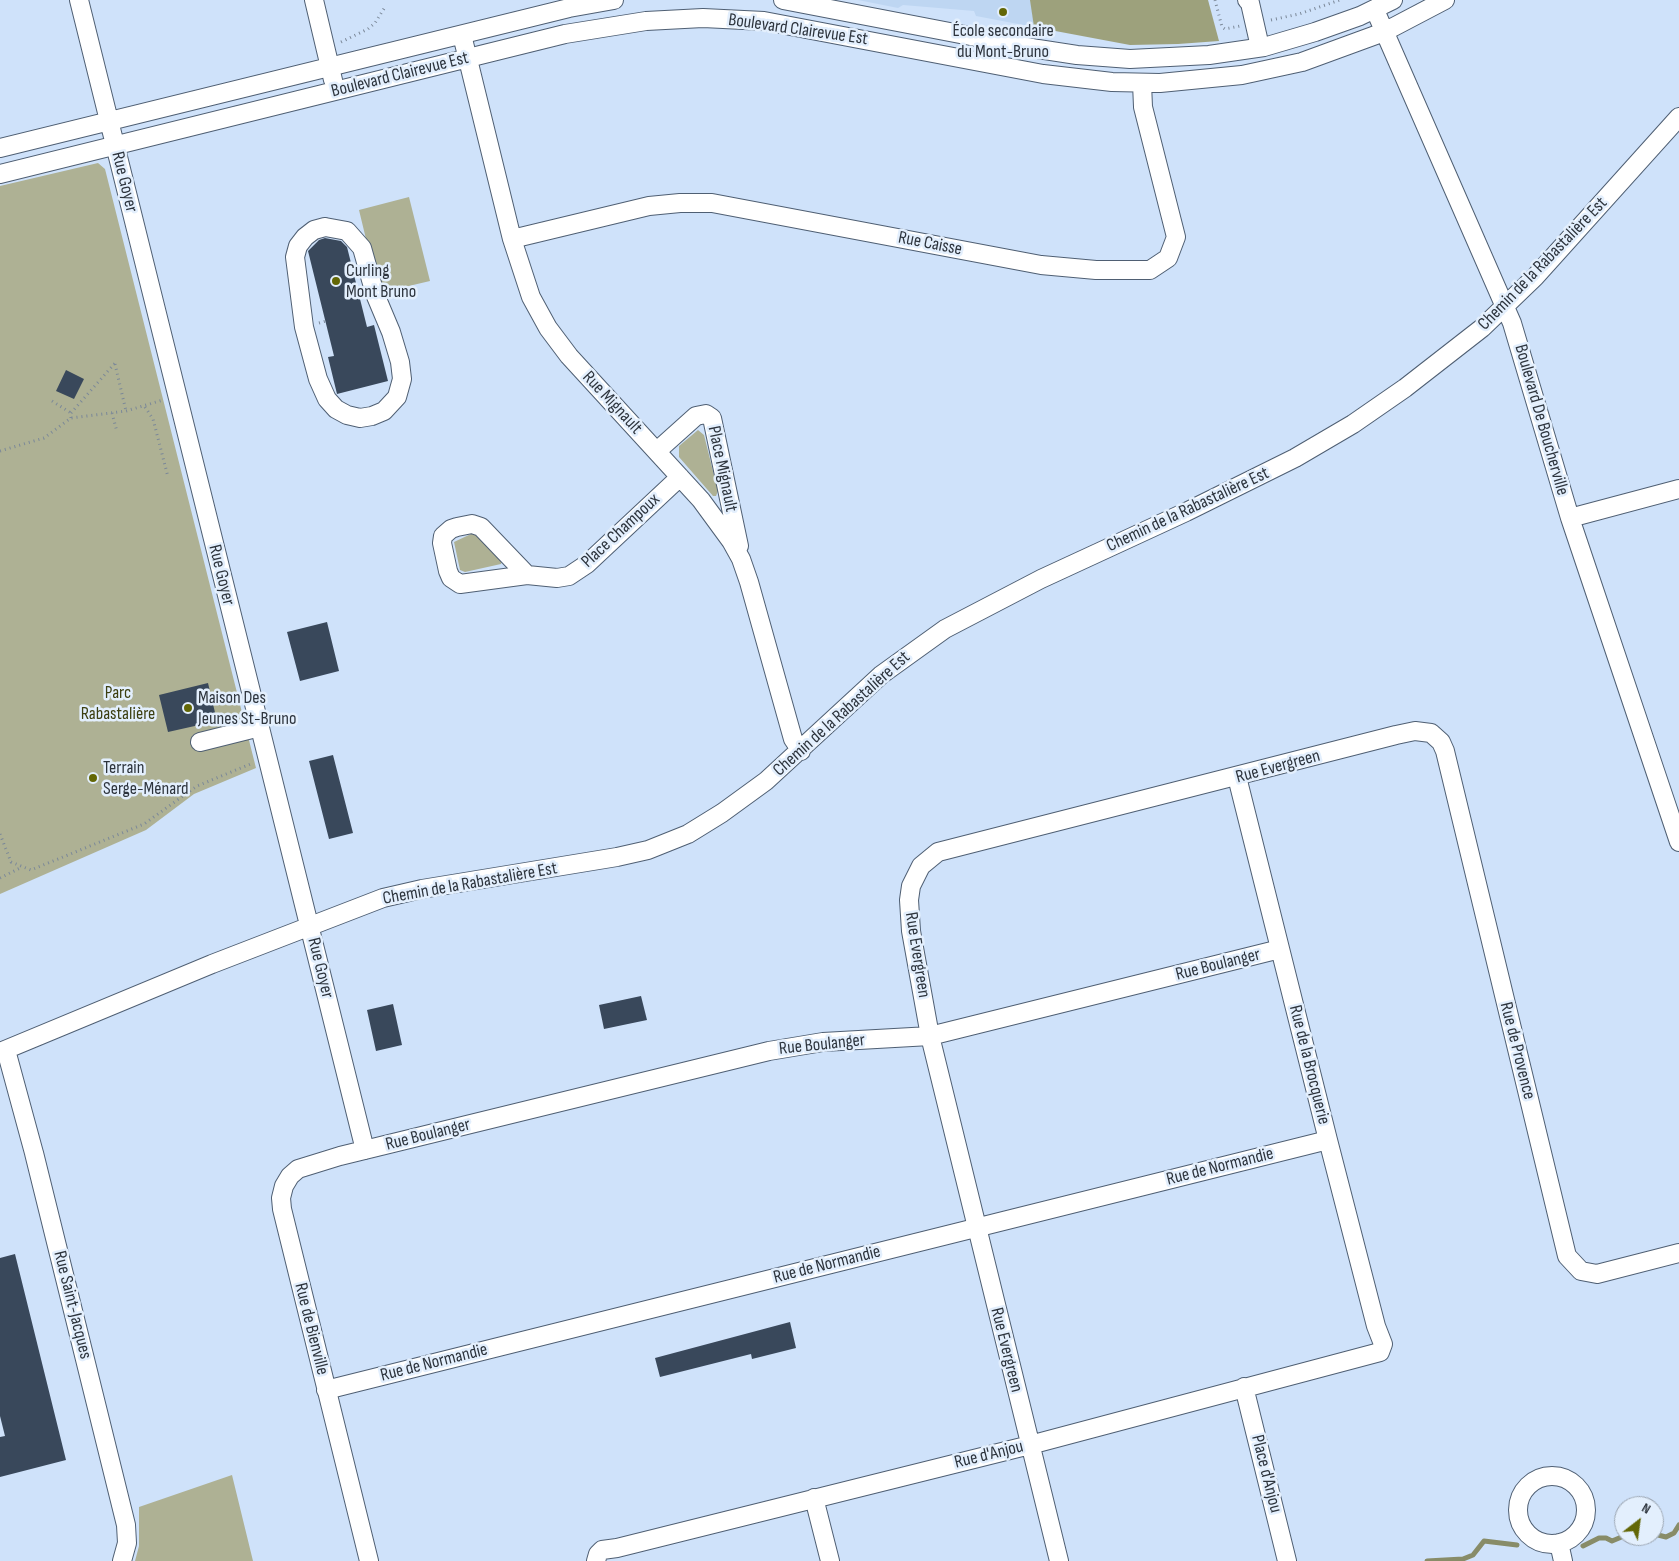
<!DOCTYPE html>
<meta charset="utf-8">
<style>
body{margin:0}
#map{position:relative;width:1679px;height:1561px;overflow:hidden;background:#cfe2fa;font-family:"Sofia Sans Condensed",sans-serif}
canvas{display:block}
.north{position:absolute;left:1614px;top:1496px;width:50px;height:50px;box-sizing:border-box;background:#e3effd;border:1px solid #9aa4b0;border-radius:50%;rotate:30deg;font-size:14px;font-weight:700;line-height:20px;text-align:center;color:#2d343d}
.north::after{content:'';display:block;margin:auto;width:18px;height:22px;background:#636706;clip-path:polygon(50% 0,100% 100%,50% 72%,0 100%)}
</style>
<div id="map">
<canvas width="1679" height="1561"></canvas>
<div class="north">N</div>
</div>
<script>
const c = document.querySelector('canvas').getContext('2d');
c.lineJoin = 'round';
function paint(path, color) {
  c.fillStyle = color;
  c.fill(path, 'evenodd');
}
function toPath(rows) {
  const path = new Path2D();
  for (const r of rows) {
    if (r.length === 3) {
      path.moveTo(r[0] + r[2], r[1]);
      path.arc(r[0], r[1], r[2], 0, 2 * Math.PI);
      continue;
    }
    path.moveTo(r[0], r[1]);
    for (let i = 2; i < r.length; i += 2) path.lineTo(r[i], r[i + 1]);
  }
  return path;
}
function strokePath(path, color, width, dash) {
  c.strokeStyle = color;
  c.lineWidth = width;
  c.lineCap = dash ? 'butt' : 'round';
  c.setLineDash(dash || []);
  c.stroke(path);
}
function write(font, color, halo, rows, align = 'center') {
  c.font = font + ' "Sofia Sans Condensed",sans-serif';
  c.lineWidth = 5;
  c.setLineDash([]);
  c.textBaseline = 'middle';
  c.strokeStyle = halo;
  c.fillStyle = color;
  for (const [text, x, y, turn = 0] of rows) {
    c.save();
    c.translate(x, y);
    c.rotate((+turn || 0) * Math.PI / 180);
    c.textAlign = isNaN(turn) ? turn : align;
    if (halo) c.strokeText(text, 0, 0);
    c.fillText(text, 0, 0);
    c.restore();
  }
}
const built = toPath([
 [858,0,1031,0,1034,27,976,16,974,11,903,5,898,8]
]);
const green = toPath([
 [98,163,105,169,256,768,194,794,146,830,0,894,0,186],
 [409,197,430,281,379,293,359,210],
 [698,430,704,435,718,491,716,496,713,496,679,457,679,446],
 [471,534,477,535,502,561,501,564,465,572,460,570,454,542],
 [232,1475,253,1561,135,1561,139,1546,139,1507]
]);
const forest = toPath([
 [1030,0,1208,0,1219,41,1178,44,1130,45,1034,27]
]);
const stream = toPath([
 [1654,1534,1666,1537,1674,1533,1679,1525],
 [1583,1546,1599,1538,1606,1538,1612,1541,1624,1536],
 [1427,1561,1463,1559,1473,1555,1484,1541,1517,1545]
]);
const building = toPath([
 [325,238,341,241,347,247,367,327,374,325,388,381,337,394,328,357,334,356,308,251,319,240],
 [66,370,84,379,74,399,56,391],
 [327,622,339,671,300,681,287,632],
 [208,683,217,721,168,732,159,695],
 [333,755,353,833,329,839,309,761],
 [641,996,647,1020,604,1029,599,1005],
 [393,1004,402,1045,376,1051,367,1010],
 [15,1254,66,1460,0,1477,0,1437,5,1436,0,1416,0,1258],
 [790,1322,796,1348,752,1359,751,1354,660,1377,655,1358]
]);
const path = toPath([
 [1215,0,1222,27,1225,29,1240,26],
 [1271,20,1299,14,1340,0],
 [341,42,368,29,375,23,385,7],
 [319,323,326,321],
 [115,364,126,411],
 [52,401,71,413],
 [145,407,153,419,168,477],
 [112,413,117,432],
 [71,418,71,413,115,363],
 [0,451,44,438,71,418,126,411,163,400],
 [0,834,11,862,31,870,144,824,197,786,253,763],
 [0,878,22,867]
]);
const minor = toPath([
 [79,0,365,1150],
 [314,0,333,80],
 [783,0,1038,49,1077,55,1130,59,1209,55,1264,47,1315,32,1360,16,1393,0],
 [1247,0,1250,3,1260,47],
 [1375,10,1512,323,1570,518,1679,842],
 [462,35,512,239,531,297,548,328,569,356,701,500,731,541,741,559,749,582,793,739,801,751],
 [0,148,569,8,614,0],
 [0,174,565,34,646,21,703,18,764,21,1043,74,1112,82,1160,83,1242,75,1302,62,1384,32,1445,0],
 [325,227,347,231,362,248,375,294,391,332,400,362,402,379,397,397,384,411,372,416,360,418,347,415,336,409,327,399,318,379,304,327,295,257,298,246,305,237,314,230,325,227],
 [512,239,649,206,680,203,712,203,1041,265,1096,270,1150,270,1168,258,1176,237,1143,107,1142,83],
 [657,451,696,416,706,414,712,418,739,546],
 [1570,518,1679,489],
 [527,575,481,527,472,524,457,527,451,529,443,536,442,543,448,571,451,578,460,584,527,575,557,578,569,576,587,564,680,477],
 [200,742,260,727],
 [6,1050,34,1153,126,1525,127,1543,122,1561],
 [0,1052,212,964,383,898,422,889,617,857,648,850,688,834,722,813,766,781,881,675,945,629,1041,579,1186,512,1295,458,1353,424,1405,388,1482,328,1535,277,1679,117],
 [1244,1387,1287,1561],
 [326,1390,1328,1140],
 [1552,1510,34],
 [814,1498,830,1561],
 [1559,1543,1563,1561],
 [369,1561,282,1209,281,1198,284,1186,290,1176,298,1169,340,1156,769,1051,823,1042,930,1036,1280,949],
 [596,1561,598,1554,602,1550,617,1548,1030,1445,1380,1352,1383,1344,1376,1326,1328,1140,1237,777],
 [1059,1561,930,1036,911,931,909,900,911,886,921,866,938,852,1396,735,1415,731,1431,733,1441,742,1445,751,1567,1256,1581,1271,1597,1274,1679,1253]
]);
const markers = [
 [1003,12,5,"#636706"],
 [336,281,5,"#636706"],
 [188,708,5,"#636706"],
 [93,778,5,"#636706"]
];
const streetNames = [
 ["Boulevard Clairevue Est",798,30,8],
 ["Boulevard Clairevue Est",400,75,-14],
 ["Rue Goyer",124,182,76],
 ["Rue Caisse",930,244,11],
 ["Chemin de la Rabastalière Est",1543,264,-46],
 ["Rue Mignault",612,403,47],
 ["Boulevard De Boucherville",1541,420,74],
 ["Place Mignault",722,469,78],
 ["Chemin de la Rabastalière Est",1188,510,-25],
 ["Place Champoux",621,531,-43],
 ["Rue Goyer",221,575,76],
 ["Chemin de la Rabastalière Est",842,714,-42],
 ["Rue Evergreen",1278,767,-15],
 ["Chemin de la Rabastalière Est",470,884,-10],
 ["Rue Evergreen",917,955,81],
 ["Rue Boulanger",1218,965,-14],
 ["Rue Goyer",320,968,76],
 ["Rue Boulanger",822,1045,-6],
 ["Rue de Provence",1517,1051,76],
 ["Rue de la Brocquerie",1309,1065,76],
 ["Rue Boulanger",428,1135,-14],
 ["Rue de Normandie",1220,1167,-14],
 ["Rue de Normandie",827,1265,-14],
 ["Rue Saint-Jacques",72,1305,76],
 ["Rue de Bienville",311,1329,76],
 ["Rue Evergreen",1006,1350,76],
 ["Rue de Normandie",434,1363,-14],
 ["Rue d'Anjou",989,1455,-14],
 ["Place d'Anjou",1266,1474,76]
];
const poiNames = [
 ["École secondaire",1003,31,"center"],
 ["du Mont-Bruno",1003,52,"center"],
 ["Curling",346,271],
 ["Mont Bruno",346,292],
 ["Maison Des",198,698],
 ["Jeunes St-Bruno",198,719],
 ["Terrain",103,768],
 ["Serge-Ménard",103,789]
];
const parkNames = [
 ["Parc",118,693],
 ["Rabastalière",118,714]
];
paint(built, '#bed6f2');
paint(green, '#aeb194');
paint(forest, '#9da17c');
strokePath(stream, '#888c68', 5);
paint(building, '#39485b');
strokePath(minor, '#4f5f73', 20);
strokePath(path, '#7b8898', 3, [1, 4]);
strokePath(minor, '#fff', 18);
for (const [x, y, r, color] of markers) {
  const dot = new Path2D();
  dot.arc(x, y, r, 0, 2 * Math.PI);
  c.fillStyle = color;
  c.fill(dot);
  strokePath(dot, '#e3effd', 2);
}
write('18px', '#2d343d', '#e3effd', streetNames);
write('18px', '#2d343d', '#e3effd', poiNames, 'left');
write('18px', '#3c3f11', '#e3effd', parkNames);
</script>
